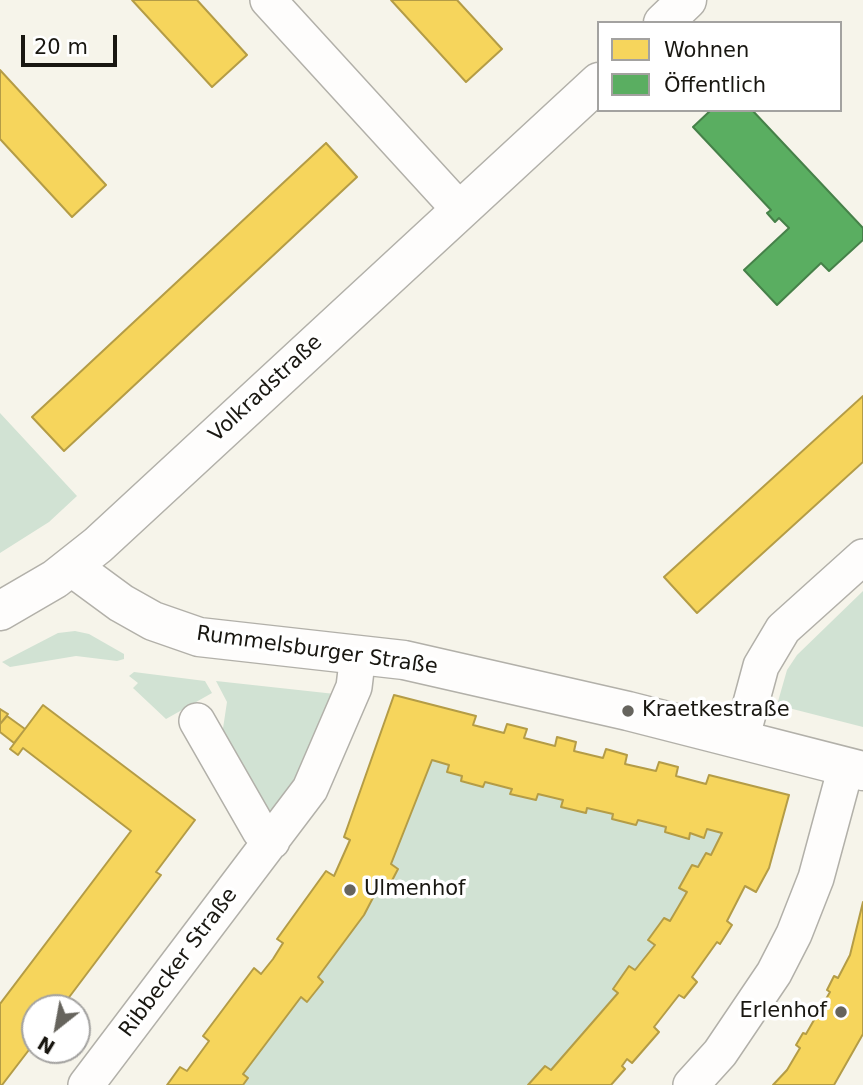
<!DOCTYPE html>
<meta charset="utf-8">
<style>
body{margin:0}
#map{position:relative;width:863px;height:1085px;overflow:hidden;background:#f6f4ea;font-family:"DejaVu Sans",sans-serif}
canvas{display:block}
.legend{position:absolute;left:597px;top:21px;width:245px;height:91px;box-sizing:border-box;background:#fff;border:2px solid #a3a2a0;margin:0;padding:9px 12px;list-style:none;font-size:21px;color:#191711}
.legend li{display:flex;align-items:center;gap:14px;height:35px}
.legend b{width:35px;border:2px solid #a3a2a0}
.north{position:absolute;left:21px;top:994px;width:70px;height:70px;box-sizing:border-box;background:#fff;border:2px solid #a3a2a0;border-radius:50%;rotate:211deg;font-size:19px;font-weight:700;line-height:28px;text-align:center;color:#191711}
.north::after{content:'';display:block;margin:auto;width:24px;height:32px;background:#66645d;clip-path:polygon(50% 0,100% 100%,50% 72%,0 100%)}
.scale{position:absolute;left:21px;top:35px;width:96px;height:32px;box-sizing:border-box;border:4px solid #191711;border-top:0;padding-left:9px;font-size:21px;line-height:24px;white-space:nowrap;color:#191711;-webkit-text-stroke:5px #fff;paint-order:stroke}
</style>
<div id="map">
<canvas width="863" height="1085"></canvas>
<ul class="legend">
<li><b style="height:19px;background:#f6d55c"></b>Wohnen</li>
<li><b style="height:19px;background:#5aae61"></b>Öffentlich</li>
</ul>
<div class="north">N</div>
<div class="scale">20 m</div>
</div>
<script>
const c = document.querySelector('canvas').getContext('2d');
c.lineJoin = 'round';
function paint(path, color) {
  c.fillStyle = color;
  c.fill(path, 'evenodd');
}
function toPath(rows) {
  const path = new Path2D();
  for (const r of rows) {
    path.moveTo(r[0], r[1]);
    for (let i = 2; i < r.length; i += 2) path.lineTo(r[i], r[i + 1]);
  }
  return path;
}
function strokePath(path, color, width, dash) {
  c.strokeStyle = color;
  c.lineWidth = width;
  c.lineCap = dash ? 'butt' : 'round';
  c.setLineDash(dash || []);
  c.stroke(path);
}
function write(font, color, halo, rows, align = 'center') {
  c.font = font + ' "DejaVu Sans",sans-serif';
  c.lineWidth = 7;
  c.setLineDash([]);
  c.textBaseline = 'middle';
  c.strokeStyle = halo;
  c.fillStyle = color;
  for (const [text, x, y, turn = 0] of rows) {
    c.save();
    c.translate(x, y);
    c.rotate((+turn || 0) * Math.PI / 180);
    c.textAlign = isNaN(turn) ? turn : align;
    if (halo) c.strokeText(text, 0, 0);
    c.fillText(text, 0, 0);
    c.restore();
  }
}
const green = toPath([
 [0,413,77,496,49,522,0,553],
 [863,591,863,727,777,705,787,670,797,655],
 [75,631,89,634,124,654,124,659,117,661,76,656,10,667,2,662,58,633],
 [134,672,205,681,212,693,166,719,133,688,138,683,129,676],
 [216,681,335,694,291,799,276,809,269,810,261,805,222,735,227,702],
 [432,760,449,765,462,776,462,781,483,787,485,782,512,789,511,794,538,794,562,800,562,807,585,813,587,808,613,814,612,819,636,825,638,820,666,827,665,833,688,838,690,833,704,837,707,829,722,833,711,855,698,867,692,865,679,887,687,892,670,921,664,918,649,940,655,945,635,970,629,967,613,988,618,993,551,1070,528,1085,243,1085,248,1078,243,1074,301,997,307,1002,322,983,318,977,364,915,376,892,384,896,398,870,391,864]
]);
const homes = toPath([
 [132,0,197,0,247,55,212,87,132,0],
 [391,0,457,0,502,49,466,82,391,0],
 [0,70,106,185,72,217,0,139,0,70],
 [326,143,357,177,64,451,32,417,326,143],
 [863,396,863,462,697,613,664,577,863,396],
 [394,695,476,716,473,725,504,733,507,724,527,729,524,738,555,746,557,737,576,742,574,751,603,758,606,749,627,755,625,764,656,771,659,762,678,767,676,776,706,784,709,775,789,795,769,868,756,892,745,886,727,921,732,925,720,944,717,942,692,977,697,982,684,998,679,995,654,1027,659,1032,632,1063,627,1059,622,1066,625,1069,611,1085,528,1085,545,1066,551,1070,618,993,613,989,629,966,635,970,655,945,648,940,664,918,670,921,687,892,679,888,692,865,698,867,706,853,711,855,722,833,707,829,704,838,690,833,689,839,665,832,666,827,638,820,636,825,612,819,613,814,587,808,586,813,561,807,563,800,538,794,536,800,510,794,512,789,485,782,483,787,461,781,462,776,447,772,449,765,432,760,391,864,398,869,384,896,376,892,364,915,318,977,323,982,307,1002,301,997,243,1074,248,1078,243,1085,167,1085,180,1067,187,1071,209,1041,203,1036,254,968,261,974,273,959,283,943,277,939,326,871,334,876,350,840,344,837,394,695],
 [43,705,195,820,156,872,161,875,61,1008,35,1008,35,1042,2,1085,0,1085,0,1004,131,831,23,748,18,755,10,749,43,705],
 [0,709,8,714,0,724,0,709],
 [7,716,25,729,14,743,0,732,0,724,7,716],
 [863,902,863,1034,834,1085,773,1085,787,1070,800,1048,796,1045,803,1033,806,1034,830,992,827,990,834,976,838,978,850,955,863,902]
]);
const public = toPath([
 [711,110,752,110,863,228,863,240,829,271,821,263,777,305,744,270,789,228,779,218,775,222,767,213,771,210,693,127,711,110]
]);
const minor = toPath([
 [268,0,460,210],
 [197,721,260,831,272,841],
 [741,740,761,666,783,629,863,557],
 [86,1085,310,789,354,687,358,654],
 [691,1085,720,1053,774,973,794,934,816,878,846,767]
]);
const tertiary = toPath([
 [663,23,687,0],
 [72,567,121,603,153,621,199,637,404,660,628,711,863,771],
 [0,611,55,579,98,545,599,82]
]);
const markers = [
 [628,711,7,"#66645d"],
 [350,890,7,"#66645d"],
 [841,1012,7,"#66645d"]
];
const streetNames = [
 ["Volkradstraße",266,389,-43],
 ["Rummelsburger Straße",317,651,8],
 ["Ribbecker Straße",179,963,-53]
];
const poiNames = [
 ["Kraetkestraße",642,711],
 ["Ulmenhof",364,890],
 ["Erlenhof",827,1012,"right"]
];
paint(green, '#d1e2d3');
paint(homes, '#f6d55c');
strokePath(homes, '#b49c46', 2);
paint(public, '#5aae61');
strokePath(public, '#468149', 2);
strokePath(minor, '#b2b0a9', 38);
strokePath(tertiary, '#b2b0a9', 41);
strokePath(minor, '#fefdfc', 35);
strokePath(tertiary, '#fefdfc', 38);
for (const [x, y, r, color] of markers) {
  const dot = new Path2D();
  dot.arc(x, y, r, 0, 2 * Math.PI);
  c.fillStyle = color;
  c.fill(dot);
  strokePath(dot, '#fff', 2.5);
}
write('21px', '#191711', '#fff', streetNames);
write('21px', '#191711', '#fff', poiNames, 'left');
</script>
